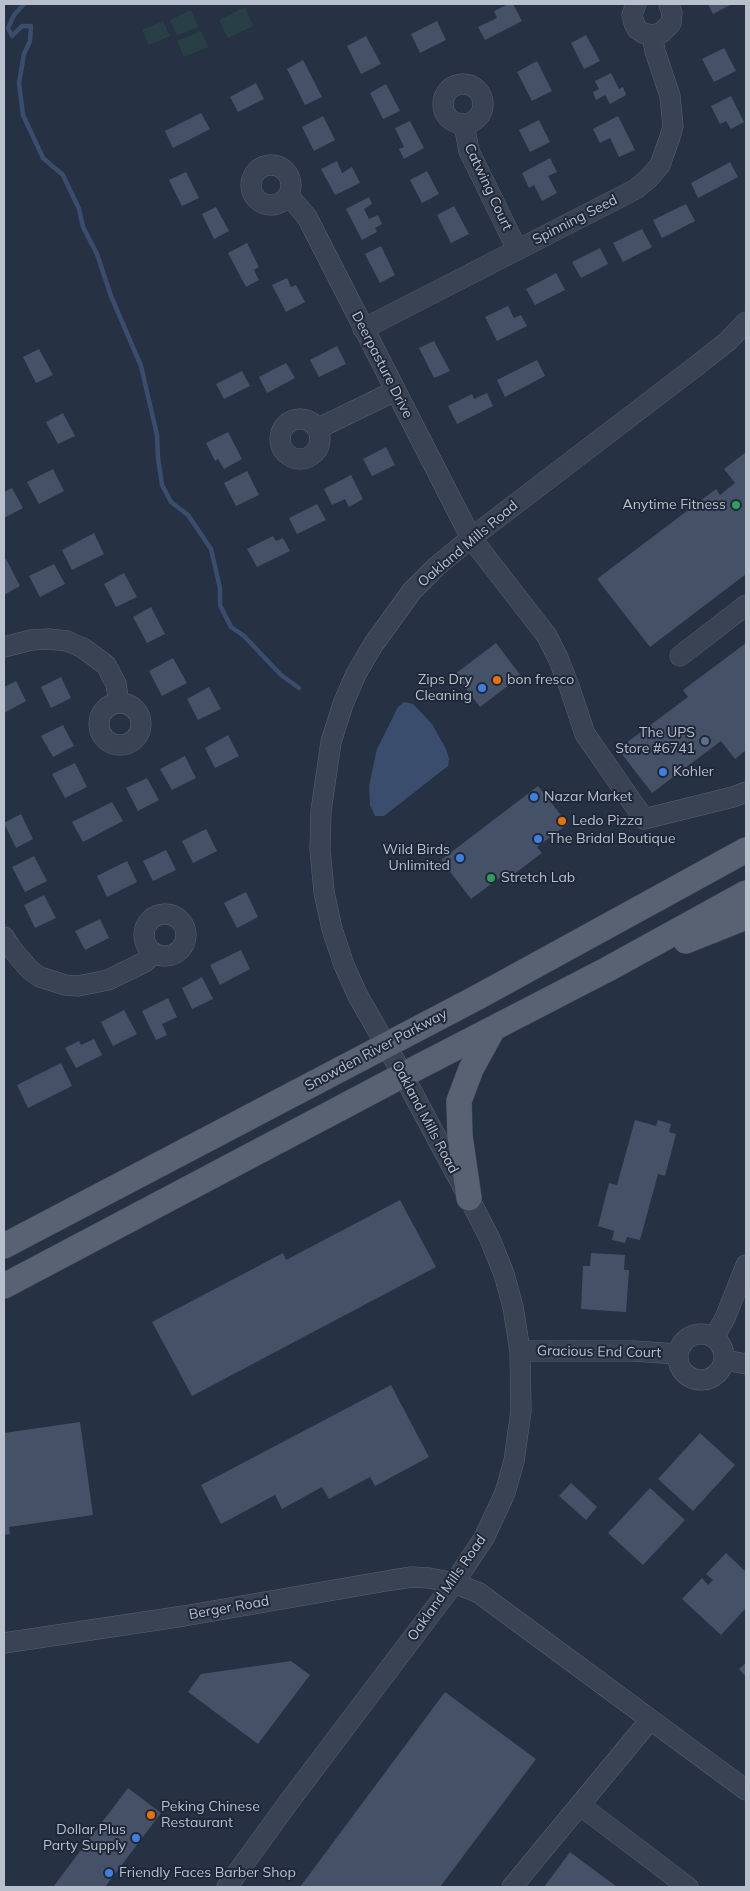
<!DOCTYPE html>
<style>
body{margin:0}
#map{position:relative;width:750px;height:1891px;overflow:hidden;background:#263144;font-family:Mulish,sans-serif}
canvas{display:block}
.frame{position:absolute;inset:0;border:5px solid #b8bfcd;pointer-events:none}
</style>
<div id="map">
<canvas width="750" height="1891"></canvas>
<div class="frame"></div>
</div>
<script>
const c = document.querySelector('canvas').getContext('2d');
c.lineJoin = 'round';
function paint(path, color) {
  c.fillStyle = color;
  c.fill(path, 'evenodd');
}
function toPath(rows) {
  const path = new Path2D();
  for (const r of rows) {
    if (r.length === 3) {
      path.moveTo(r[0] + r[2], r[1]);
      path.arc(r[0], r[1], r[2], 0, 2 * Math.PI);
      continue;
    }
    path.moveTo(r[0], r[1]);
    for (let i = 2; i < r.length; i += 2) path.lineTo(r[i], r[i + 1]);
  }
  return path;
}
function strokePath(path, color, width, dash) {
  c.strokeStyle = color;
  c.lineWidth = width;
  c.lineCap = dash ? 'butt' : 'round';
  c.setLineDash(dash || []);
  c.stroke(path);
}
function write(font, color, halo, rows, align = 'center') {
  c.font = font + ' Mulish,sans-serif';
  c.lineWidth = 4;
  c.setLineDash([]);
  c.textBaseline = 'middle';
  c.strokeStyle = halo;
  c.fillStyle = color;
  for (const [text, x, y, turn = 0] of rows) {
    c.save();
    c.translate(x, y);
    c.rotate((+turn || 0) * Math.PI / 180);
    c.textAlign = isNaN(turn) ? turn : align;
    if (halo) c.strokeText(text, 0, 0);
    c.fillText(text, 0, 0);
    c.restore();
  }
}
const green = toPath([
 [245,7,253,26,228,38,219,20],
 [191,10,198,27,177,35,170,20],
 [163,21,170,36,149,45,142,30],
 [201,31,208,47,184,57,177,41]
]);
const water = toPath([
 [404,702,413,704,432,724,446,749,449,759,448,766,384,816,375,816,370,805,369,786,377,749,398,707]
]);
const stream = toPath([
 [24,4,14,15,8,28,12,36,22,26,31,26,30,41,24,54,19,83,23,115,43,158,63,175,79,209,83,227,97,254,111,296,141,366,157,435,158,458,162,485,171,502,188,515,211,549,220,588,220,605,231,627,244,636,281,675,299,688]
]);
const building = toPath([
 [508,4,513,4,522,21,485,40,478,27,497,18,494,11],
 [708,4,730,4,730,5,713,14],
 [437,21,446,40,420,53,411,34],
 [586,35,600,61,584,69,571,43],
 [366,36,381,64,361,74,347,46],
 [724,48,736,71,714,82,702,59],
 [303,60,322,97,305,105,287,69],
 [537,61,552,91,532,101,517,72],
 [611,73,619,89,623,87,626,95,610,104,605,95,596,100,593,92,599,89,595,81],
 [256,83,264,99,238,112,230,97],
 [386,84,400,111,383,119,370,93],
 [731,96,744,122,731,129,726,121,720,124,711,106],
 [201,113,210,129,173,148,165,131],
 [323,116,335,140,314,151,302,127],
 [618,116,635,150,619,157,610,138,600,143,593,129],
 [539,120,550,142,530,152,519,130],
 [410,121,424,148,404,159,399,149,404,147,395,128],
 [550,158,557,172,548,176,557,193,542,201,534,185,529,188,522,173],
 [337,161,342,173,352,167,360,183,335,195,321,169],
 [730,162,738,177,698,198,691,183],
 [427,171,439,194,422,203,410,180],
 [186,172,199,198,182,206,169,180],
 [369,197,372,204,364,209,369,219,378,215,382,224,375,228,377,232,362,240,346,209],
 [686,204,695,221,662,238,653,220],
 [454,206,469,234,451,243,437,215],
 [216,207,229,231,214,239,202,214],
 [642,229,652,247,623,262,613,243],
 [247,243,259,267,254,270,259,280,246,287,228,253],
 [381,246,395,275,380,283,365,254],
 [600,248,608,264,581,278,572,262],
 [556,273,565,290,535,305,526,289],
 [287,278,291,287,296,285,305,302,286,312,272,285],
 [508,306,514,318,521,315,527,326,497,341,485,317],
 [434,341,450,371,434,378,419,348],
 [337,346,346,364,319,377,310,360],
 [39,349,53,375,36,383,23,357],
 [537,360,545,376,505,397,497,380],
 [286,363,295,378,267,393,259,377],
 [242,371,250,386,224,399,216,384],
 [487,393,493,406,457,424,448,406,472,394,474,399],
 [63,413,75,436,58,444,46,422],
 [228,432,242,459,224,469,218,459,215,461,206,443],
 [386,447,395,465,372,476,363,459],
 [746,452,746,574,650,647,597,579,716,489,720,495,735,483,724,469],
 [53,469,64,491,39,504,27,482],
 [247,471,259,495,236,506,224,483],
 [351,475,363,499,349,507,345,499,332,505,324,489],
 [12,488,23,508,4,518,4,492],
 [317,504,326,520,297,534,289,518],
 [94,533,104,554,72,570,62,550],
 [273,536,276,541,283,538,290,551,257,567,247,549],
 [6,559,20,586,4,595,4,560],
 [54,564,65,584,40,597,29,576],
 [124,573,137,597,116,607,104,584],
 [151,607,165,634,147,643,133,617],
 [496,643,521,676,480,707,455,674],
 [746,643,746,750,735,759,721,741,652,793,618,749,688,697,683,690],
 [173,658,187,683,162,696,149,671],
 [61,677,71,698,51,708,41,687],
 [16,681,26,701,4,713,4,687],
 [209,687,221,709,198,720,187,699],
 [63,725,74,746,53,757,41,736],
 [228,735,239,756,215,768,205,748],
 [185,756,196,778,172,790,160,769],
 [75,763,87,787,65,798,52,774],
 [147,778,159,800,138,811,126,788],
 [538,786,568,824,537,847,542,853,505,881,502,876,471,899,441,860],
 [112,802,123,821,83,842,72,822],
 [21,814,33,839,16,848,4,823],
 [206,829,217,851,193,863,182,841],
 [166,850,176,870,153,881,143,861],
 [34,856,47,881,25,892,12,867],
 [127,861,137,882,107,897,97,876],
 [246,892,258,917,237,928,224,903],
 [44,895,56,918,35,928,24,905],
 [100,919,109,938,85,950,75,931],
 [241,950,250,969,220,985,210,965],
 [202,977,213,999,192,1009,182,988],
 [168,998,177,1017,162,1024,167,1035,156,1040,142,1011],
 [124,1010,137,1034,113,1046,101,1022],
 [94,1039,102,1055,76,1068,65,1048,79,1041,81,1045],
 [61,1063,72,1086,28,1108,17,1085],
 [635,1120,656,1126,658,1120,671,1124,669,1132,676,1134,665,1176,658,1174,640,1240,627,1237,625,1243,612,1240,614,1231,598,1226,609,1183,617,1185],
 [400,1200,436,1267,192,1396,152,1322,283,1253,286,1260],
 [591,1253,625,1255,624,1270,629,1270,626,1312,581,1309,583,1266,590,1266],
 [391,1385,429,1457,375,1486,370,1477,329,1499,322,1487,282,1509,275,1495,221,1524,201,1485],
 [80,1422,93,1515,9,1527,10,1534,4,1535,4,1433],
 [700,1433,735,1465,693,1511,658,1479],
 [571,1483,597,1507,586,1520,559,1496],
 [650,1488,685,1520,643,1565,608,1533],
 [726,1553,746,1572,746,1608,721,1635,682,1599,702,1578,708,1585,713,1580,706,1574],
 [291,1661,310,1675,258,1744,188,1692,201,1674],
 [746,1663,746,1677,739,1669],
 [445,1692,536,1759,440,1887,300,1887],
 [128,1788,161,1813,105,1887,53,1887],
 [570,1852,617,1887,544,1887]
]);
const minor = toPath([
 [636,4,632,15,634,23,637,29,643,33,652,35,661,33,671,23,672,13,669,4],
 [463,104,20],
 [464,124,469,151,517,249],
 [271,185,20],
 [289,196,307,217,471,538,547,636,558,658,569,686,585,734,644,819,733,797,746,792],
 [363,329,636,189,649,178,660,165,670,137,673,126,670,96,655,51,652,35],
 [300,439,20],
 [317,429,395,391],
 [4,647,31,640,49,639,67,641,83,648,106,665,116,684,119,703],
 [680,656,746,605],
 [120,724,21],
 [165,935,21],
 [4,937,11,948,30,970,40,977,65,985,78,986,108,980,145,962,154,953],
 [701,1357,23],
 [714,1338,725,1318,746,1265],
 [520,1351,633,1351,678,1354],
 [724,1360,746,1364],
 [4,1643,184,1616,392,1580,412,1577,429,1578,454,1583,479,1593,746,1790],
 [581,1806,688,1887],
 [227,1887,288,1803,454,1583,484,1538,505,1493,514,1461,521,1411,520,1351,513,1307,504,1274,490,1239,469,1198,403,1075,358,996,344,965,332,929,324,892,320,849,321,811,331,742,343,704,356,674,373,645,412,591,437,566,471,538,695,367,728,341,746,322],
 [512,1887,650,1720]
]);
const major = toPath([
 [686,941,746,917],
 [469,1198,460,1136,459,1101,471,1069,493,1029],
 [4,1246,478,997,746,850],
 [4,1286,403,1075,608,969,746,893]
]);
const markers = [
 [736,505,5,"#2e9e5b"],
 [497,680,5,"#e8710a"],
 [482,688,5,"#3f7fe0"],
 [705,741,5,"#5c6f8a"],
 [663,772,5,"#3f7fe0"],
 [534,797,5,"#3f7fe0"],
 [562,821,5,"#e8710a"],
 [538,839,5,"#3f7fe0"],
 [460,858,5,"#3f7fe0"],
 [491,878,5,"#2e9e5b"],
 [151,1815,5,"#e8710a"],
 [136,1838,5,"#3f7fe0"],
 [109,1873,5,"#3f7fe0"]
];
const streetNames = [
 ["Catwing Court",488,187,65],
 ["Spinning Seed",575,220,-27],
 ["Deerpasture Drive",382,365,63],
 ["Oakland Mills Road",468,544,-40],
 ["Snowden River Parkway",376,1050,-28],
 ["Oakland Mills Road",425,1117,62],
 ["Gracious End Court",599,1352,1],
 ["Oakland Mills Road",447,1588,-55],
 ["Berger Road",229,1608,-10]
];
const poiNames = [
 ["Anytime Fitness",726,505,"right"],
 ["Zips Dry",472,680,"right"],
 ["Cleaning",472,696,"right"],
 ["bon fresco",507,680],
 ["The UPS",695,733,"right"],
 ["Store #6741",695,749,"right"],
 ["Kohler",673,772],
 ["Nazar Market",544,797],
 ["Ledo Pizza",572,821],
 ["The Bridal Boutique",548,839],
 ["Wild Birds",450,850,"right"],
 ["Unlimited",450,866,"right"],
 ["Stretch Lab",501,878],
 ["Peking Chinese",161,1807],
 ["Restaurant",161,1823],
 ["Dollar Plus",126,1830,"right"],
 ["Party Supply",126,1846,"right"],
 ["Friendly Faces Barber Shop",119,1873]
];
paint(green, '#284045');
paint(water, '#3b4d6d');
strokePath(stream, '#3b4d6d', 4.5);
paint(building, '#455166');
strokePath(minor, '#596171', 21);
strokePath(major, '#444c5d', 26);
strokePath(minor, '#3a4353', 20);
strokePath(major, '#586273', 25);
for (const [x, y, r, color] of markers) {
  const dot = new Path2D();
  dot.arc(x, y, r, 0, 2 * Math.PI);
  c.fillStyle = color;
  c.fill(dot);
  strokePath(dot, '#1f2839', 2);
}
write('14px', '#b8bfcd', '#1f2839', streetNames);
write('14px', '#b8bfcd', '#1f2839', poiNames, 'left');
</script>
